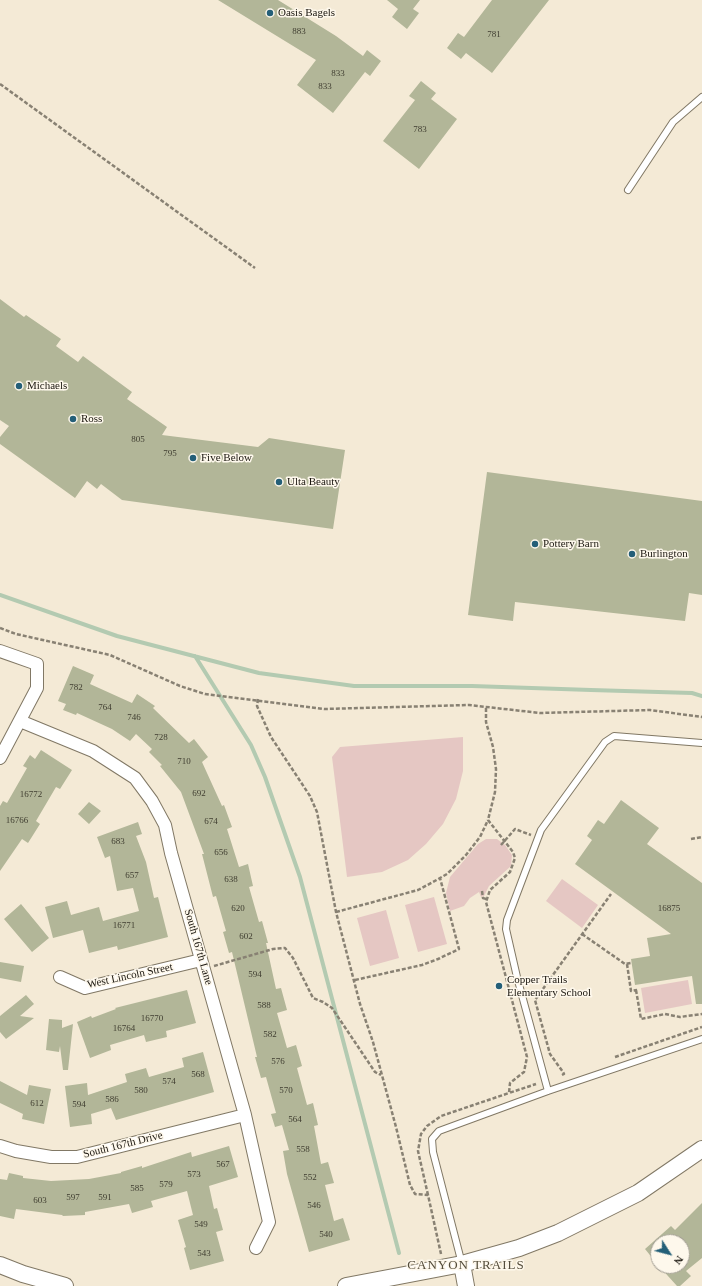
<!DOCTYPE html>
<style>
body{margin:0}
#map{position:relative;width:702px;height:1286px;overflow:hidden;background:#f4ead6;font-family:"Times New Roman",serif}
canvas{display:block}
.north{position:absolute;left:650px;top:1234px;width:40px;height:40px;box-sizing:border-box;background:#fef8ec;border:1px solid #a39e94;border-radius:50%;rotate:126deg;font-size:11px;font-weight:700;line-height:16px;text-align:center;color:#1a160f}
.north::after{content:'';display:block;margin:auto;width:14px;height:18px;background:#245f78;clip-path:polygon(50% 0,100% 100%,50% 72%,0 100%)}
</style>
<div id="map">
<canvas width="702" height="1286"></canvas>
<div class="north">N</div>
</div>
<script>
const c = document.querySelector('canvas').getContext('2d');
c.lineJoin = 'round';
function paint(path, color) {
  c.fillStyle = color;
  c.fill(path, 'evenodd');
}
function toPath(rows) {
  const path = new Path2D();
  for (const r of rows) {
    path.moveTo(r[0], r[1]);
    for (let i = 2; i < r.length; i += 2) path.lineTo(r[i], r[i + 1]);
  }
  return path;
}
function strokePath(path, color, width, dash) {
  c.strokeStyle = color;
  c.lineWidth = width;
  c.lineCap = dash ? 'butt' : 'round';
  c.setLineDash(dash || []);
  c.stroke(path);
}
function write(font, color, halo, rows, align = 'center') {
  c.font = font + ' "Times New Roman",serif';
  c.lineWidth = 3;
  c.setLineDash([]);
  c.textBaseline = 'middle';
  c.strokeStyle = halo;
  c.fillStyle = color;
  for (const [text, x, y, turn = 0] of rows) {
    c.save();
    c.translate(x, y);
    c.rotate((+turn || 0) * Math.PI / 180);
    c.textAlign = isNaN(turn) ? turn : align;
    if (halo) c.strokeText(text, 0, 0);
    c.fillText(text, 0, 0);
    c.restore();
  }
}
const green = toPath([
 [463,737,463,771,456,799,443,824,426,844,408,860,382,872,347,877,332,757,340,747],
 [486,839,497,839,505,845,512,855,511,866,489,886,484,896,481,897,479,892,470,898,464,906,450,911,446,893,450,877,478,844],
 [562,879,598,905,582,928,546,901],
 [434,897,447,944,418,952,405,905],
 [386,910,399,958,370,966,357,918],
 [688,980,692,1004,645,1013,641,988]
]);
const stream = toPath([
 [0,595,117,636,259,673,354,686,472,686,591,690,692,693,702,696],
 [195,656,251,745,265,777,300,877,399,1253]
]);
const building = toPath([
 [218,0,278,0,336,36,363,56,367,50,381,61,370,76,365,72,333,113,297,85,316,60],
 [387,0,420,0,413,9,419,13,407,29,392,17,398,9],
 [492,0,549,0,492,73,466,53,461,59,447,48,458,33,464,37],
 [421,81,436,93,431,99,457,119,419,169,383,141,415,100,409,96],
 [0,299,24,317,26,315,61,339,56,346,78,362,83,356,132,392,127,399,167,427,162,435,258,447,269,438,345,450,333,529,122,500,101,484,97,489,87,481,75,498,0,444,0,437,9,426,0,420],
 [487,472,702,501,702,595,689,593,685,621,515,602,513,621,468,615],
 [73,666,94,675,90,684,132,703,137,694,155,706,153,708,189,743,194,739,208,757,202,762,222,806,224,805,232,827,227,829,239,867,248,864,253,886,249,887,259,922,262,921,268,943,266,943,276,989,281,988,287,1010,277,1013,287,1048,296,1045,302,1066,297,1068,307,1105,313,1103,318,1125,314,1126,321,1164,328,1162,334,1183,325,1185,334,1221,343,1218,350,1240,309,1252,287,1174,283,1151,289,1150,282,1125,275,1127,271,1114,276,1113,266,1077,261,1078,255,1057,257,1057,232,952,229,953,223,932,226,931,216,896,213,897,202,854,204,854,181,792,160,766,162,765,149,752,152,749,136,734,130,741,112,729,77,713,76,715,63,710,66,704,58,701],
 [41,750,72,770,60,789,56,787,36,821,40,824,28,843,22,839,0,871,0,806,3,801,7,803,27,768,23,766,30,755,35,759],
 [621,800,659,828,647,844,702,883,702,1004,696,1004,692,976,635,985,631,959,650,956,647,938,671,934,575,864,592,840,587,836,598,820,604,824],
 [89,802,101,811,89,824,78,814],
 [138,822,142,834,136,836,146,862,154,898,158,897,168,937,118,950,117,946,89,953,83,930,53,938,45,907,67,901,71,915,99,907,103,921,139,911,133,888,117,891,110,856,105,858,97,837],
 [21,904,49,938,32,952,4,919],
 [0,962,24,966,21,982,0,978],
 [187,990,196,1023,166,1031,167,1037,146,1042,144,1035,110,1045,111,1050,90,1058,77,1022,91,1016,92,1018,116,1009,115,1008],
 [26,995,34,1004,20,1016,34,1018,6,1039,0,1032,0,1016],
 [49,1019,62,1020,62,1028,73,1024,68,1070,63,1070,60,1046,59,1052,46,1050],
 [203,1052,214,1092,116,1120,111,1108,91,1114,92,1124,70,1127,65,1086,87,1083,88,1095,127,1082,125,1074,146,1068,149,1077,184,1067,182,1058],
 [0,1081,27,1095,29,1085,51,1089,44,1124,22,1119,23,1114,0,1103],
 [229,1146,238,1177,209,1186,214,1209,217,1208,223,1230,216,1232,224,1261,190,1270,184,1248,186,1247,178,1220,193,1215,187,1191,151,1201,153,1207,132,1213,129,1204,85,1212,85,1215,63,1216,62,1215,16,1209,14,1219,0,1216,0,1179,7,1180,9,1173,23,1176,23,1178,51,1181,89,1179,121,1173,121,1172,142,1166,142,1168,191,1152,192,1157],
 [702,1203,702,1258,686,1271,691,1276,680,1286,677,1286,659,1266,682,1266,682,1242,658,1242,658,1265,645,1249,671,1226,675,1230]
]);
const path = toPath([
 [0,84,255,268],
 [0,628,16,634,110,655,180,686,205,694,324,709,469,705,540,713,650,710,702,717],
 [258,699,257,706,271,737,310,796,317,812,336,912,360,1004,373,1042,396,1127,410,1185,415,1194,428,1195,441,1254],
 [486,708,486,722,493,747,496,769,495,792,488,820,513,852,515,858,510,872,490,890,486,902,527,1057,524,1072,510,1083,509,1093,536,1084],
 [691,839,702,837],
 [501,845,515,829,531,835],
 [482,891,483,898,486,899],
 [336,912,418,890,433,882,447,874,466,855,480,837,488,820],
 [582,934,625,964,631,963],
 [627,964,631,991,637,990],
 [214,966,273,949,285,948,293,958,313,998,323,1002,332,1008,375,1072,381,1075],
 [355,980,422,965,438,959,459,949,440,878],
 [636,990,641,1019,665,1014,680,1017,702,1014],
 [615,1057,702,1027],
 [562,1075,564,1074,563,1072,550,1054,535,1000,611,894],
 [428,1195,418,1151,421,1134,427,1126,441,1116,509,1093]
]);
const lane = toPath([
 [628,190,673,122,702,97],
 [548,1091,517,977,506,929,507,920,541,830,605,742,614,736,702,743],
 [462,1264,433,1152,432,1139,439,1131,548,1091,702,1039]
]);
const street = toPath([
 [0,651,37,664,37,688,0,758],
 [20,721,93,751,135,778,152,801,165,825,171,853,245,1115,269,1222,256,1248],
 [60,977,85,988,201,960],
 [0,1146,16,1151,51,1157,77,1157,245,1115]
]);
const secondary = toPath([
 [462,1264,466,1286],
 [0,1265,23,1274,65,1286],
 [346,1286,462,1264,519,1248,558,1233,638,1193,702,1149]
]);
const markers = [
 [270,13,4,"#245f78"],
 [19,386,4,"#245f78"],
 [73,419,4,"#245f78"],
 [193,458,4,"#245f78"],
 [279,482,4,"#245f78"],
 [535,544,4,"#245f78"],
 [632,554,4,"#245f78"],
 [499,986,4,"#245f78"]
];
const numberNames = [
 ["883",299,32],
 ["781",494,35],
 ["833",338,74],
 ["833",325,87],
 ["783",420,130],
 ["805",138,440],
 ["795",170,454],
 ["782",76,688],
 ["764",105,708],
 ["746",134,718],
 ["728",161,738],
 ["710",184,762],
 ["692",199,794],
 ["16772",31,795],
 ["16766",17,821],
 ["674",211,822],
 ["683",118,842],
 ["656",221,853],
 ["657",132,876],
 ["638",231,880],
 ["620",238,909],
 ["16875",669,909],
 ["16771",124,926],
 ["602",246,937],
 ["594",255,975],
 ["588",264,1006],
 ["16770",152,1019],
 ["16764",124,1029],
 ["582",270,1035],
 ["576",278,1062],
 ["568",198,1075],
 ["574",169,1082],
 ["580",141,1091],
 ["570",286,1091],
 ["586",112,1100],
 ["612",37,1104],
 ["594",79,1105],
 ["564",295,1120],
 ["558",303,1150],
 ["567",223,1165],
 ["573",194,1175],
 ["552",310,1178],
 ["579",166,1185],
 ["585",137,1189],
 ["597",73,1198],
 ["591",105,1198],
 ["603",40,1201],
 ["546",314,1206],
 ["549",201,1225],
 ["540",326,1235],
 ["543",204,1254]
];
const poiNames = [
 ["Oasis Bagels",278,13],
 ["Michaels",27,386],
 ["Ross",81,419],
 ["Five Below",201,458],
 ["Ulta Beauty",287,482],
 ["Pottery Barn",543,544],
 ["Burlington",640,554],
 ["Copper Trails",507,980],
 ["Elementary School",507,993]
];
const streetNames = [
 ["South 167th Lane",198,947,74],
 ["West Lincoln Street",130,976,-12],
 ["South 167th Drive",123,1145,-14]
];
const quarterNames = [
 ["CANYON TRAILS",466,1266]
];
paint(green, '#e5c7c3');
strokePath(stream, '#b3cab1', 4);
paint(building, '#b2b698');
strokePath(lane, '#817865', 8);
strokePath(street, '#817865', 14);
strokePath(secondary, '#817865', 18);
strokePath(path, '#888173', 2.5, [4, 2]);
strokePath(lane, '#fff', 6);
strokePath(street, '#fff', 12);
strokePath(secondary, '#fff', 16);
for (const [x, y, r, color] of markers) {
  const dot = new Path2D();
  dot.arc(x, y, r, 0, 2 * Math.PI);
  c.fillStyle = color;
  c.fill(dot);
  strokePath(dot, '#fef8ec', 1.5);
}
write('9px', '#403e31', null, numberNames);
write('11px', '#1a160f', '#fef8ec', poiNames, 'left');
write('11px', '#1a160f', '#fef8ec', streetNames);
c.letterSpacing = '1px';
write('13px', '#544c3a', '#fef8ec', quarterNames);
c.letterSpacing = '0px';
</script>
